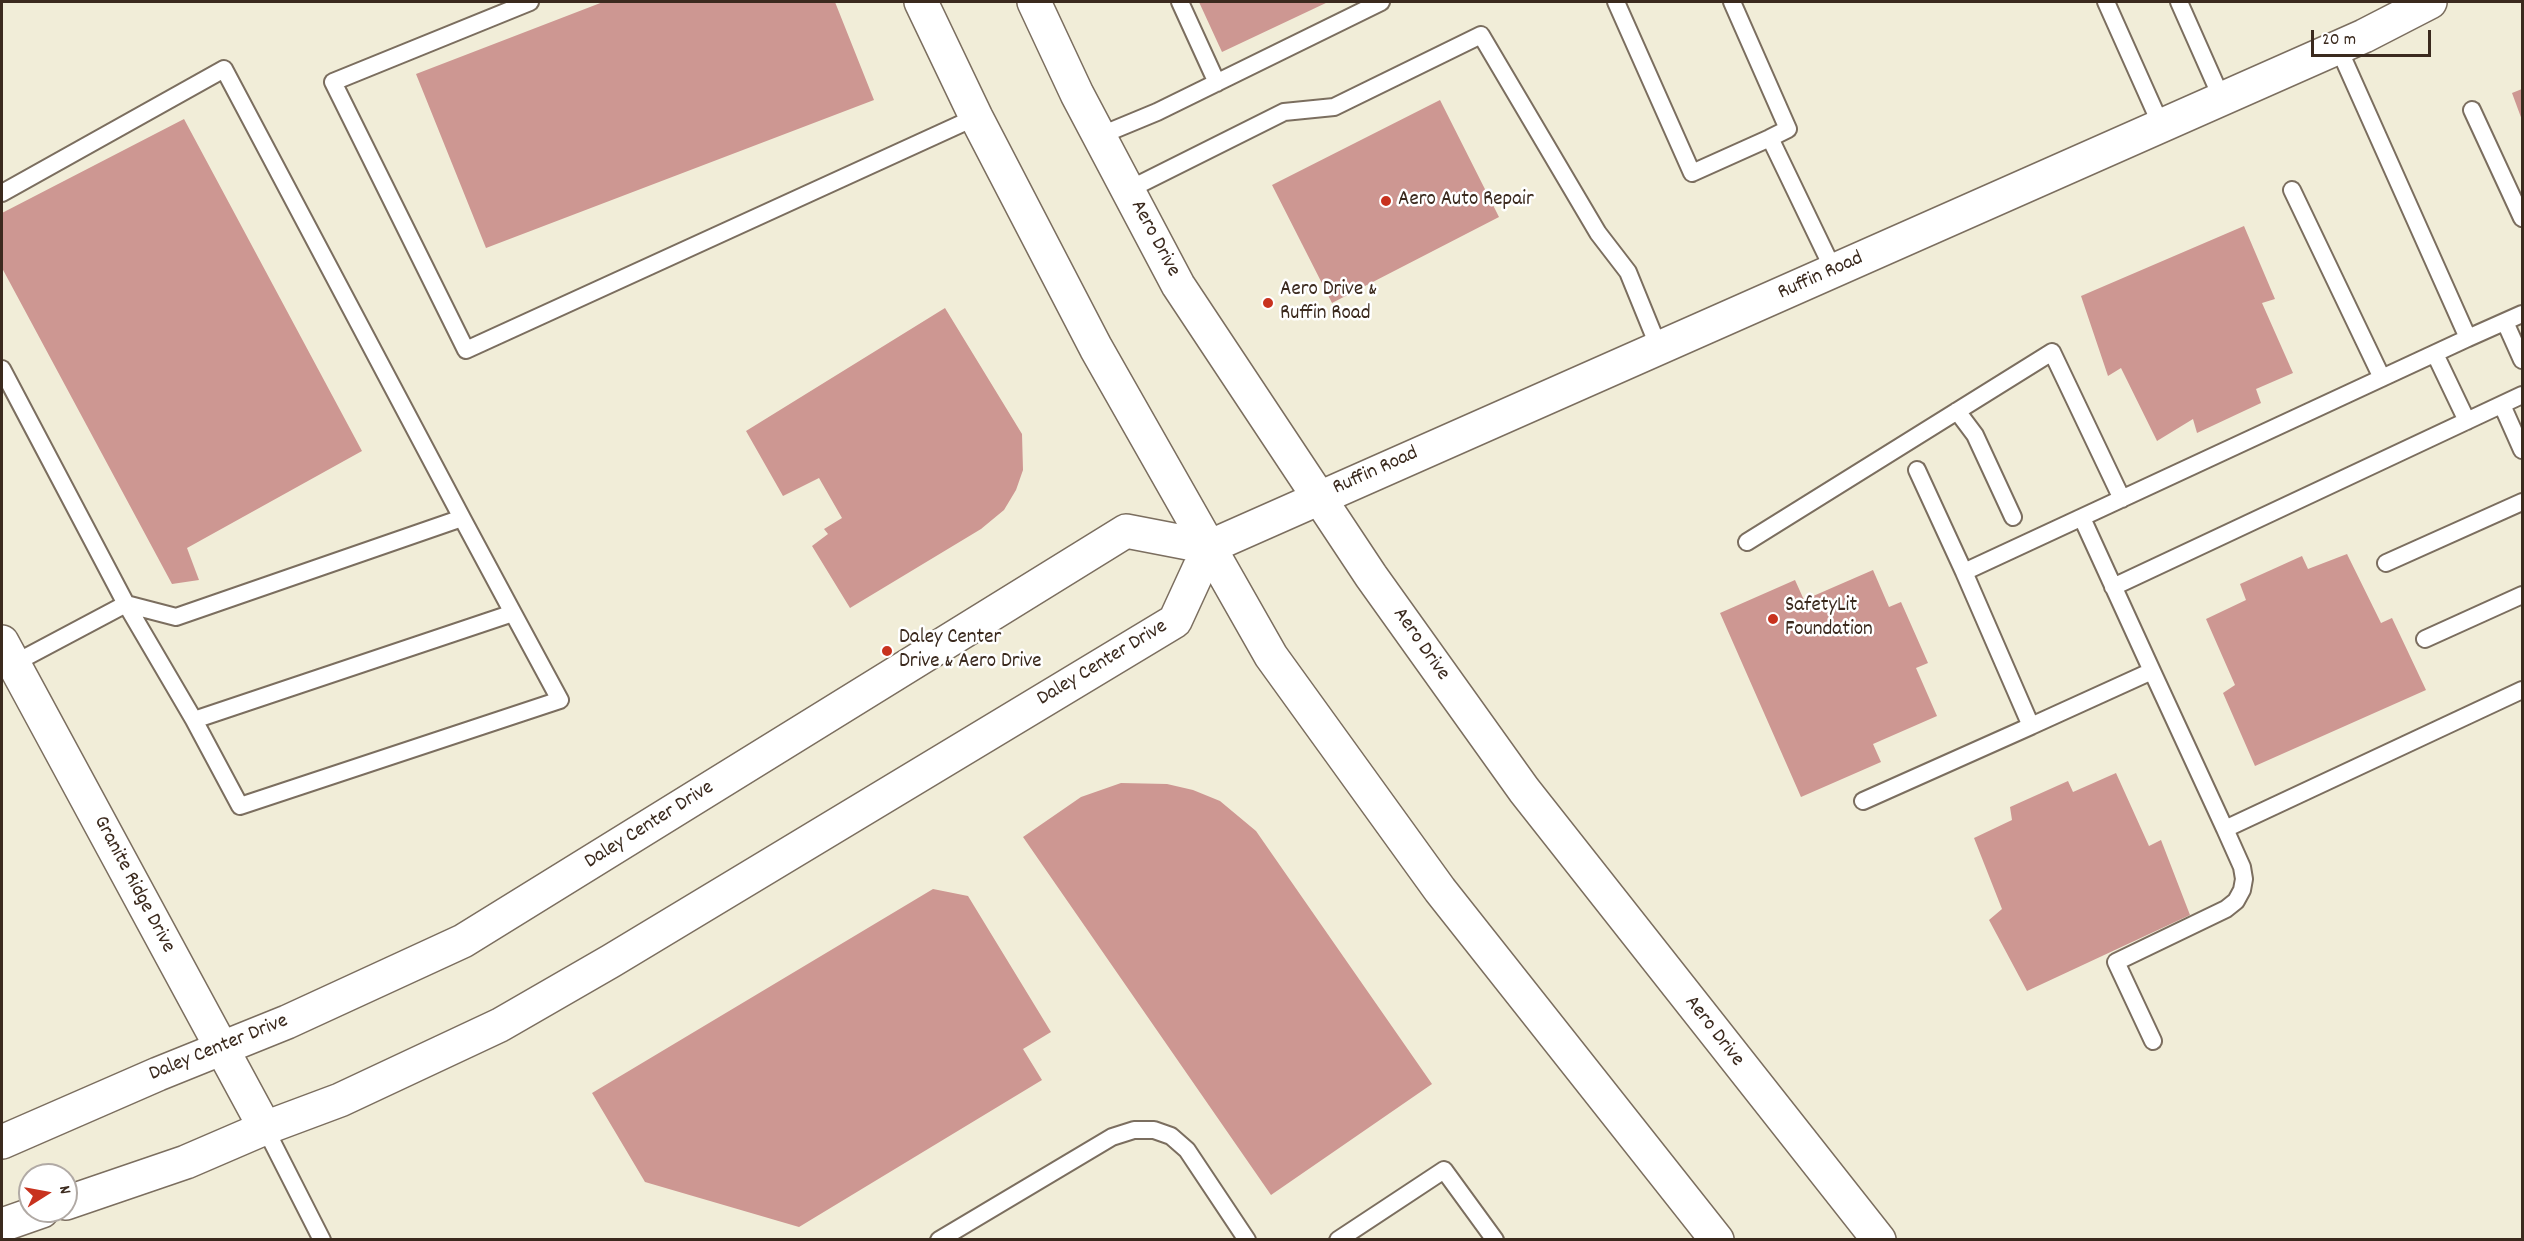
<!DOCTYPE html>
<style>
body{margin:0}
#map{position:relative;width:2524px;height:1241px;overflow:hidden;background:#f1edd8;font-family:Dekko,sans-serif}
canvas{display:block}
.frame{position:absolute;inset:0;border:3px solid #3b2a1e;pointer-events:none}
.north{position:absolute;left:18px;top:1163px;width:60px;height:60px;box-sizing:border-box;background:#fff;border:2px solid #b1aaa5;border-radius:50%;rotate:79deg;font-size:16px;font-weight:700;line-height:24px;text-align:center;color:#3b2a1e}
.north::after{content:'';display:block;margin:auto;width:21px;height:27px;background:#c8321e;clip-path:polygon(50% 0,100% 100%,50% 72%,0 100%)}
.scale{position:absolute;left:2311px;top:30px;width:120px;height:27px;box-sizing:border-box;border:3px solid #3b2a1e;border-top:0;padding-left:8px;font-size:18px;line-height:21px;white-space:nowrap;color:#3b2a1e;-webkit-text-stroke:4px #fff;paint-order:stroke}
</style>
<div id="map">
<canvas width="2524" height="1241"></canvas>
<div class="frame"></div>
<div class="north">N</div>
<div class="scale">20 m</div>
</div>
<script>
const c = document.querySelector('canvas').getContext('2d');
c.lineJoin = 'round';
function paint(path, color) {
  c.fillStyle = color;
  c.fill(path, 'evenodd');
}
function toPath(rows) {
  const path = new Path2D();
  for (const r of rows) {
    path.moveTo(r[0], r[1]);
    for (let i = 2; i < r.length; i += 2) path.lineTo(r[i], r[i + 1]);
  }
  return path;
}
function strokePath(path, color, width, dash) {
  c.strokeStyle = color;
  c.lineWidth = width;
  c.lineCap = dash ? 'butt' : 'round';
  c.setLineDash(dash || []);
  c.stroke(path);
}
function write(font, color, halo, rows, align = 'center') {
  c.font = font + ' Dekko,sans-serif';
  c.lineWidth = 5;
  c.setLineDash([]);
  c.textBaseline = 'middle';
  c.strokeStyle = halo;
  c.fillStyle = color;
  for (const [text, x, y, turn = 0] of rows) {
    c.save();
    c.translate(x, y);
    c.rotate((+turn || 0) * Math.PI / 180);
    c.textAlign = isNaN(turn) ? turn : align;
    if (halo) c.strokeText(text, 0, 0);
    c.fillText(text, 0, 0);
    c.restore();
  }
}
const building = toPath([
 [603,2,835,2,874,100,486,248,416,74],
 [1199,2,1328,2,1222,52],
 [2522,89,2522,120,2512,93],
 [1440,100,1499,217,1332,303,1272,185],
 [184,119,362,451,187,548,199,580,172,584,2,268,2,213],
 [2244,226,2275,299,2262,303,2293,373,2256,389,2261,403,2197,433,2193,419,2157,441,2121,368,2108,376,2081,296],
 [945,308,1022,434,1023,470,1016,490,1004,510,981,529,850,608,812,546,828,534,824,529,842,518,819,478,783,496,746,431],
 [2347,554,2381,623,2392,618,2426,690,2255,766,2223,693,2235,685,2206,619,2246,600,2240,584,2302,556,2308,569],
 [1873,570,1889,607,1901,602,1928,663,1916,668,1937,716,1873,744,1881,762,1801,797,1720,613,1795,580,1804,600],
 [2116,773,2149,846,2161,840,2190,915,2027,991,1989,920,2002,909,1974,838,2012,820,2010,807,2068,781,2073,792],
 [1121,783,1167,784,1193,790,1220,801,1256,831,1432,1084,1271,1195,1023,837,1081,797],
 [933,889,968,896,1051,1032,1023,1049,1042,1080,799,1227,645,1182,592,1093]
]);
const service = toPath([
 [530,2,333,82,466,350,976,117],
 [1180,2,1217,83],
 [1616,2,1692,173,1770,138,1834,271],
 [1732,2,1788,129,1770,138],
 [2106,2,2161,125],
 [2179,2,2222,99],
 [2472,110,2522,218],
 [1099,136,1157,112,1381,2],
 [1128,190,1284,112,1334,107,1481,35,1598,233,1628,272,1659,348],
 [2292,190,2382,378],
 [2,193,224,69,462,518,176,617,126,604],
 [2505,322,2522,360],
 [2468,338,2522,314],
 [2435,354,2467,421],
 [2,369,126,604,13,664],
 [2502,405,2522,450],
 [1957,411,1975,435,2013,517],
 [1917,470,1964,572],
 [462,518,513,613,560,700,240,806,194,720,513,613],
 [1747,542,2052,352,2122,499],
 [2386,563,2522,502],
 [2113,587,2522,395],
 [126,604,194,720],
 [2425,639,2522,595],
 [2152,671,2225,829,2522,690],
 [2031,726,2152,671,2082,518],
 [1863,801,2031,726,1964,572,2468,338,2338,47],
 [2153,1041,2116,962,2226,909,2236,901,2242,890,2244,879,2242,867,2225,829],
 [265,1128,322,1240],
 [939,1240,1112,1137,1134,1130,1154,1130,1171,1136,1187,1150,1247,1240],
 [1338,1240,1444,1170,1495,1240]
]);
const tertiary = toPath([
 [2,642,265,1128]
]);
const secondary = toPath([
 [1209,547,2364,36,2430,2],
 [2,1142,158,1074,287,1022,463,941,1126,531,1209,547],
 [66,1203,186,1162,265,1128,340,1100,500,1025,611,961,1175,621,1209,547],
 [2,1225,42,1211]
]);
const primary = toPath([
 [921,2,976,117,1096,348,1271,656,1440,890,1717,1240],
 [1034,2,1077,94,1178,285,1371,576,1524,790,1879,1240]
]);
const markers = [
 [1386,201,6,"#c8321e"],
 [1268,303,6,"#c8321e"],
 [1773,619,6,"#c8321e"],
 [887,651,6,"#c8321e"]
];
const poiNames = [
 ["Aero Auto Repair",1398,201],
 ["Aero Drive &",1280,291],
 ["Ruffin Road",1280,315],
 ["SafetyLit",1785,607],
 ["Foundation",1785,631],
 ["Daley Center",899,639],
 ["Drive & Aero Drive",899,663]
];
const streetNames = [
 ["Aero Drive",1154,239,62],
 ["Ruffin Road",1821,277,-24],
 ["Ruffin Road",1376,472,-24],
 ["Aero Drive",1420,645,55],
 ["Daley Center Drive",1103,664,-31],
 ["Daley Center Drive",650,826,-32],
 ["Granite Ridge Drive",133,885,62],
 ["Aero Drive",1713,1032,52],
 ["Daley Center Drive",219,1049,-22]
];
paint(building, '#cd9792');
strokePath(service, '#7b6e5f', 20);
strokePath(tertiary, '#7b6e5f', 36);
strokePath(secondary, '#7b6e5f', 36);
strokePath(primary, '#7b6e5f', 36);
strokePath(service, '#fff', 16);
strokePath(tertiary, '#fff', 33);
strokePath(secondary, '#fff', 33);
strokePath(primary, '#fff', 33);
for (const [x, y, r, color] of markers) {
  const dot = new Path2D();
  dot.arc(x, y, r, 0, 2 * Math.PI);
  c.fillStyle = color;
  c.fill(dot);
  strokePath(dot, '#fff', 2);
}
write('21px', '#3b2a1e', '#fff', poiNames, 'left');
write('21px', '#3b2a1e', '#fff', streetNames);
</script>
